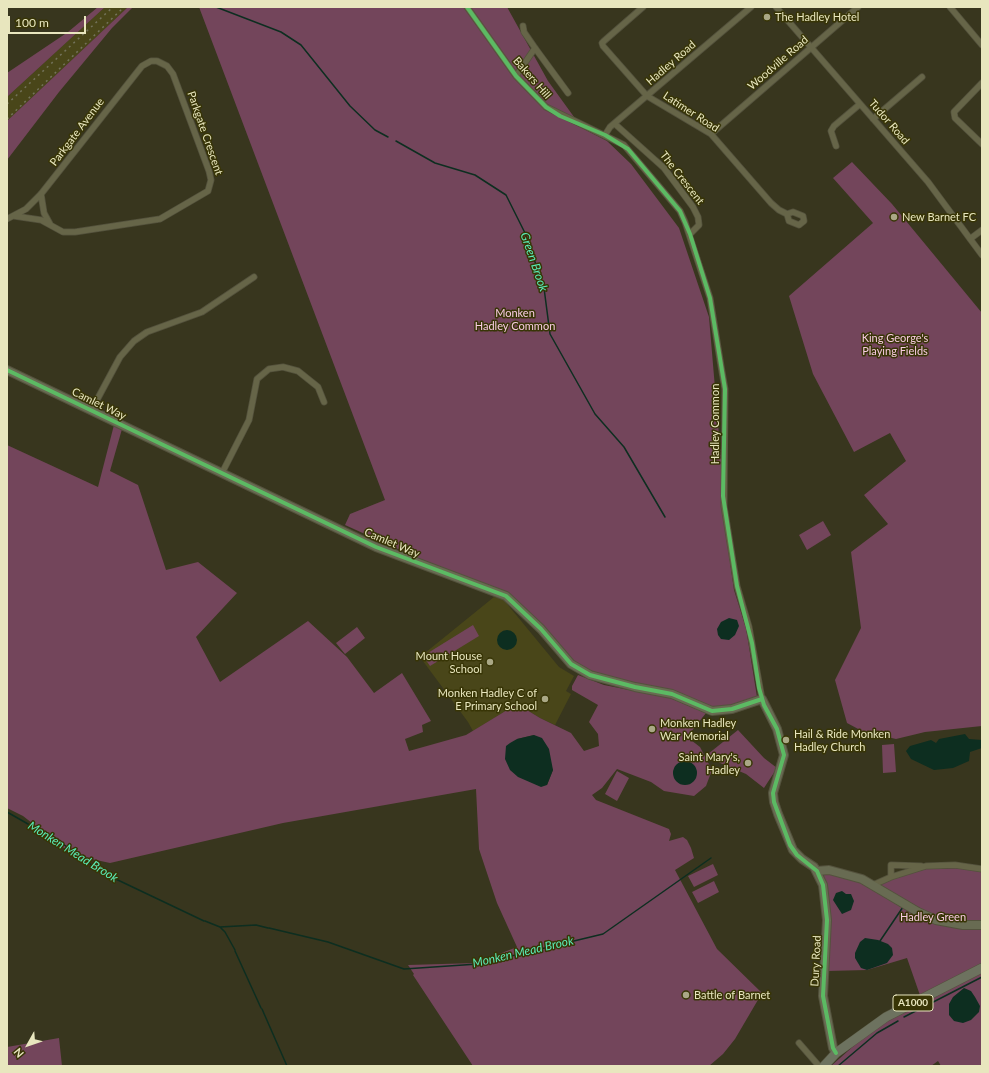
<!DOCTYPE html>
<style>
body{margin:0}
#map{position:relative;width:989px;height:1073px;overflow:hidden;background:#38361e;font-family:Lato,sans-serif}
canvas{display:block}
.frame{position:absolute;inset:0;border:8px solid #e8e6be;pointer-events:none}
.north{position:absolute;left:8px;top:1025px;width:40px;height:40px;-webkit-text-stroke:3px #383506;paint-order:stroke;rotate:230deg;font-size:11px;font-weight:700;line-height:16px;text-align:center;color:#e8e6be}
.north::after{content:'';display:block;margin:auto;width:14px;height:18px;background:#e8e6be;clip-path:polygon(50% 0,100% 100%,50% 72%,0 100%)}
.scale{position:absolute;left:8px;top:16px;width:78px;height:18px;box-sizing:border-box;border:2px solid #e8e6be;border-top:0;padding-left:5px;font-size:12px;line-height:14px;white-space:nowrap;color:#e8e6be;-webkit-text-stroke:3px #383506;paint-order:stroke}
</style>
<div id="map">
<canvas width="989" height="1073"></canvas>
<div class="frame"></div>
<div class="north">N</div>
<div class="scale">100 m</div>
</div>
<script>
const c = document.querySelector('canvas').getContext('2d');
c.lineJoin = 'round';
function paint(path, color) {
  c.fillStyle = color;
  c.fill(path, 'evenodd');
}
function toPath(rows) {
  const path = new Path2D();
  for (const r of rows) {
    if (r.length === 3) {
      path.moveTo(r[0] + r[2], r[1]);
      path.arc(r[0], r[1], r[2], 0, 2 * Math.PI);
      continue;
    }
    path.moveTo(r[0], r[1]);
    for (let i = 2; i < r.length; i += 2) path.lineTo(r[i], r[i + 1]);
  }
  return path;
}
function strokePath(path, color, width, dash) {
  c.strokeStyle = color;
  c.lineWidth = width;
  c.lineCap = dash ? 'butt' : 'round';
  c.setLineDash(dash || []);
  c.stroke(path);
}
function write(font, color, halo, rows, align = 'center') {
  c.font = font + ' Lato,sans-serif';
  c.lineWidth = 3;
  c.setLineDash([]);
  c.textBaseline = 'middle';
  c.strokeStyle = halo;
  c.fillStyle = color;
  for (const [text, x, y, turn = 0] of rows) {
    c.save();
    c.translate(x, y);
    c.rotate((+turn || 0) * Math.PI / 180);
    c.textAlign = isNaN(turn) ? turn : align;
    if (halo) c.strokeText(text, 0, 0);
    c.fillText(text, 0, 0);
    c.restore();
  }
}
const built = toPath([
 [105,7,128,7,7,121,7,97],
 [494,597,503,599,559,667,574,676,566,691,571,694,555,725,540,718,517,704,473,731,468,722,420,657]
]);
const green = toPath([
 [98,7,105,7,7,97,7,73,68,32],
 [128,7,133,7,112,28,59,92,7,160,7,121],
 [199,7,507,7,548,81,582,128,607,141,631,164,679,228,709,317,729,554,734,590,746,628,757,697,735,706,715,709,612,680,578,666,507,593,418,558,345,525,350,514,385,500],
 [852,162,892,204,982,313,982,726,925,732,896,739,862,731,847,723,835,680,861,628,851,552,888,524,864,495,906,461,890,433,854,452,813,374,789,296,873,223,833,178],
 [114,425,122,429,110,471,138,485,166,570,198,562,237,593,196,637,220,682,308,621,347,657,374,693,402,673,431,721,422,725,423,732,405,739,409,751,466,735,517,704,540,718,571,733,584,751,599,746,598,734,589,722,598,705,572,690,572,686,578,675,604,685,670,698,706,713,687,737,700,747,712,770,706,786,694,796,664,791,651,782,617,769,602,788,592,795,596,800,669,829,671,834,669,841,683,837,687,840,691,848,694,858,675,870,717,949,762,993,735,1039,723,1054,709,1066,473,1066,413,975,414,974,408,965,476,963,517,947,497,903,479,849,476,789,283,823,110,863,73,855,23,816,7,808,7,445,98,487],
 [534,735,553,770,547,785,517,739],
 [823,521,831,535,807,550,799,535],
 [473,625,479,636,430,666,423,656],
 [357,627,365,638,345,654,336,643],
 [738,730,764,758,777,768,764,788,746,774,720,763,708,754],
 [894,744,896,772,883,773,882,745],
 [617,771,629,778,617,801,605,794],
 [713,864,718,875,694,887,688,876],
 [956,868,982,871,982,1066,941,1066,938,1061,931,1066,831,1066,866,1035,898,1013,922,1001,907,958,867,970,827,971,824,875,826,873,855,879,872,887,890,879,926,869],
 [714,881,719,892,698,903,692,892],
 [59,1038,62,1066,7,1066,7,1047]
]);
const water = toPath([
 [729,618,737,620,739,626,735,635,729,640,721,639,718,635,717,629,721,622],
 [507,640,10],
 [965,734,969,739,982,740,982,748,970,752,969,761,953,768,934,770,911,759,906,751,910,746,931,740,936,743,939,739],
 [534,735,542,738,549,749,553,770,547,785,541,787,518,777,510,770,505,759,506,746,510,743,517,739],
 [685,773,12],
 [842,891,846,894,851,894,854,901,851,910,842,914,833,900,836,893],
 [865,938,878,940,888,944,892,948,893,955,887,963,867,970,861,968,855,958,855,953,860,942],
 [964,988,971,991,975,997,980,1006,979,1012,971,1020,963,1023,954,1021,949,1015,949,1004,953,997]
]);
const stream = toPath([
 [216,7,281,32,301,45,350,106,375,130,388,137],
 [396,141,435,163,475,175,506,195,525,233,544,288,550,334,595,414,624,447,665,517],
 [7,812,63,844,101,872,204,921],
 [205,921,220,927,256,925,268,928],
 [220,927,225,932,235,950],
 [269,928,328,942,404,969,478,964,603,934,711,858],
 [880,941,903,907],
 [235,951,261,1008],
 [262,1009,287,1066],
 [904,1017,982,977],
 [838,1066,877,1033,898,1021]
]);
const street = toPath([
 [467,7,516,76,546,107,624,145,680,211,685,222,710,298,721,366,725,389,724,506,737,586,749,627,762,699],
 [643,7,604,41,602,43,603,46,647,96,711,134,771,203,779,210,787,214,789,221,799,225,804,221,803,216,793,212,787,214],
 [776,7,928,182,982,255],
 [950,7,982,45],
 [523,26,524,32,535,48,568,93],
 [516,76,535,48],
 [982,83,954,112,955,118,982,144],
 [873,119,922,77],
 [615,124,664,168,693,207,698,217,699,225,690,234],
 [711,134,858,7],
 [605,135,610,127,751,7],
 [836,146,831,131,834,126,860,104],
 [41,194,44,213,50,224],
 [7,219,26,209,41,194,142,66,151,61,157,61,167,66,173,74,209,171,211,180,208,191,160,219,75,232,63,232,41,220,14,216],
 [970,239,982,230],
 [91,411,120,357,134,341,147,332,202,312,254,277],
 [222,473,249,420,257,379,269,369,283,367,298,371,318,387,324,402],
 [891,877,891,865,921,866],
 [873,885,891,877,926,866,955,865,982,869],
 [799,1043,819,1066]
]);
const secondary = toPath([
 [7,370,376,547,506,596,541,629,571,664,590,675,635,687,672,694,712,711,732,709,762,699,777,729,784,755,773,793,774,802,778,814,793,850,802,859,814,867,823,885,827,920,823,996,833,1048,836,1053],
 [817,871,829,870,862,879,918,912,936,920,963,925,982,925]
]);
const primary = toPath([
 [824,1066,836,1053,886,1017,982,968]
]);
const rail = toPath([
 [7,104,113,7],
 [7,119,124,7]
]);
const cycleway = toPath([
 [467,7,516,76,546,107,560,116,605,135,628,149,680,211,690,234,710,298,725,389,723,496,737,586,752,643,759,688,764,705,777,729,784,755,773,793,774,802,790,845,797,855,817,871,823,885,827,920,823,996,833,1048,836,1053],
 [7,370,376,547,506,596,541,629,571,664,590,675,635,687,672,694,712,711,732,709,762,699]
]);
const markers = [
 [767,17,4,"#aaa886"],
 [894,217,4,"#aaa886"],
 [490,662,4,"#aaa886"],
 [545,699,4,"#aaa886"],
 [652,729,4,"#aaa886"],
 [786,740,4,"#aaa886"],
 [748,763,4,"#aaa886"],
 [686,995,4,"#aaa886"]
];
const shields = [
 [913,1003,40]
];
const shieldNames = [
 ["A1000",913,1003]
];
const poiNames = [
 ["The Hadley Hotel",775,17],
 ["New Barnet FC",902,217],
 ["Mount House",482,656,"right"],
 ["School",482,669,"right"],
 ["Monken Hadley C of",537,693,"right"],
 ["E Primary School",537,706,"right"],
 ["Monken Hadley",660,723],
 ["War Memorial",660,736],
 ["Hail & Ride Monken",794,734],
 ["Hadley Church",794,747],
 ["Saint Mary's,",740,757,"right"],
 ["Hadley",740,770,"right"],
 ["Battle of Barnet",694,995]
];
const streetNames = [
 ["Hadley Road",671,63,-41],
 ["Woodville Road",778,63,-41],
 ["Bakers Hill",532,78,49],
 ["Latimer Road",691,112,33],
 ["Tudor Road",889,122,49],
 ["Parkgate Avenue",77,132,-53],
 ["Parkgate Crescent",205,133,71],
 ["The Crescent",682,178,52],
 ["Camlet Way",99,404,26],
 ["Hadley Common",715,424,-90],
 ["Camlet Way",392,543,23],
 ["Dury Road",816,961,-87]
];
const parkNames = [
 ["Monken",515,313],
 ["Hadley Common",515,326],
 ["King George's",895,338],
 ["Playing Fields",895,351],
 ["Hadley Green",933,917]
];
const waterNames = [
 ["Green Brook",534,262,71],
 ["Monken Mead Brook",73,852,32],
 ["Monken Mead Brook",523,952,-13]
];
paint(built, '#494619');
paint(green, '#73455b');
paint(water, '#0d2e20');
strokePath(stream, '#0d2e20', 1.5);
strokePath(street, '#54523d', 7);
strokePath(secondary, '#54523d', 10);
strokePath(primary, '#54523d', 10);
strokePath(street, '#666548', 5.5);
strokePath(secondary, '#686b52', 8);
strokePath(primary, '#6d725f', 9);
strokePath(rail, '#74735b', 1.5, [2, 4]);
strokePath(cycleway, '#5cba63', 4);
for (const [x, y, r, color] of markers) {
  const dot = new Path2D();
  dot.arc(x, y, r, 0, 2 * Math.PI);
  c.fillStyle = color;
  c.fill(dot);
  strokePath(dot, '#383506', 1.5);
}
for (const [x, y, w] of shields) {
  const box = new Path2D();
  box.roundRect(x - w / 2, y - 8, w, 16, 3);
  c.fillStyle = '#383506';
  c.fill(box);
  strokePath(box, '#e8e6be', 1);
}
write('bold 10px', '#e8e6be', null, shieldNames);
write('11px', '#e8e6be', '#383506', poiNames, 'left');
write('11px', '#e8e6be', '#383506', streetNames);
write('11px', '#f8cbe2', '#383506', parkNames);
write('italic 12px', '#5aedb8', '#383506', waterNames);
</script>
